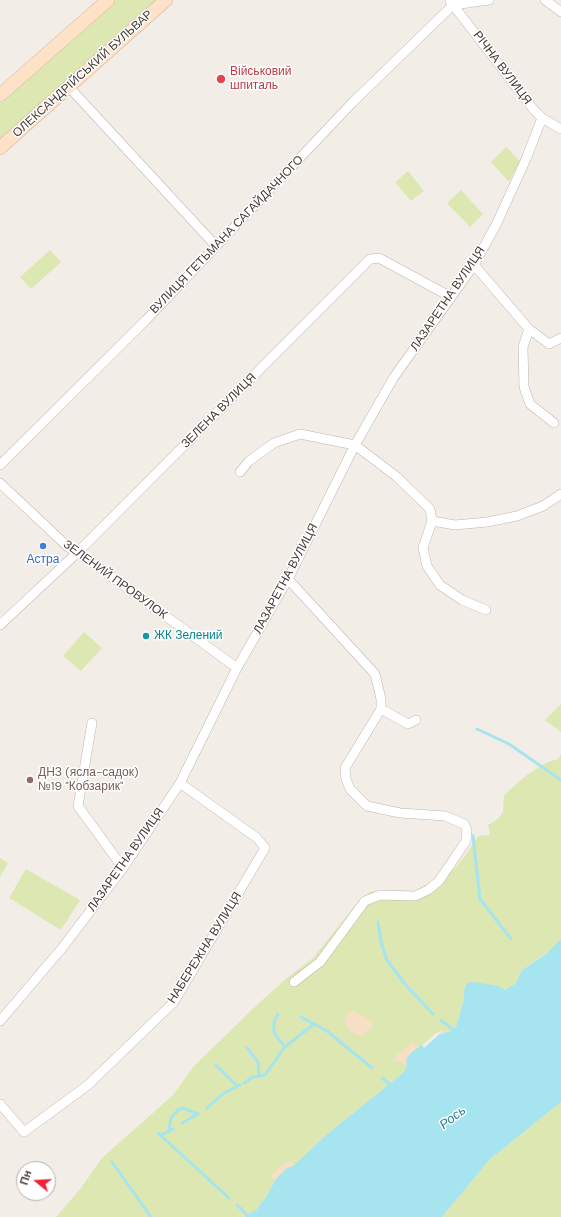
<!DOCTYPE html>
<meta charset="utf-8">
<style>
body{margin:0}
#map{position:relative;width:561px;height:1217px;overflow:hidden;background:#f3ede8;font-family:"DM Sans",sans-serif}
canvas{display:block}
.north{position:absolute;left:16px;top:1161px;width:40px;height:40px;box-sizing:border-box;background:#fff;border:1px solid #b5b1af;border-radius:50%;rotate:288deg;font-size:11px;font-weight:700;line-height:16px;text-align:center;color:#473c37}
.north::after{content:'';display:block;margin:auto;width:14px;height:18px;background:#f41e36;clip-path:polygon(50% 0,100% 100%,50% 72%,0 100%)}
</style>
<div id="map">
<canvas width="561" height="1217"></canvas>
<div class="north">Пн</div>
</div>
<script>
const c = document.querySelector('canvas').getContext('2d');
c.lineJoin = 'round';
function paint(path, color) {
  c.fillStyle = color;
  c.fill(path, 'evenodd');
}
function toPath(rows) {
  const path = new Path2D();
  for (const r of rows) {
    path.moveTo(r[0], r[1]);
    for (let i = 2; i < r.length; i += 2) path.lineTo(r[i], r[i + 1]);
  }
  return path;
}
function strokePath(path, color, width, dash) {
  c.strokeStyle = color;
  c.lineWidth = width;
  c.lineCap = dash ? 'butt' : 'round';
  c.setLineDash(dash || []);
  c.stroke(path);
}
function write(font, color, halo, rows, align = 'center') {
  c.font = font + ' "DM Sans",sans-serif';
  c.lineWidth = 3;
  c.setLineDash([]);
  c.textBaseline = 'middle';
  c.strokeStyle = halo;
  c.fillStyle = color;
  for (const [text, x, y, turn = 0] of rows) {
    c.save();
    c.translate(x, y);
    c.rotate((+turn || 0) * Math.PI / 180);
    c.textAlign = isNaN(turn) ? turn : align;
    if (halo) c.strokeText(text, 0, 0);
    c.fillText(text, 0, 0);
    c.restore();
  }
}
const green = toPath([
 [116,0,157,0,0,140,0,103],
 [506,147,520,161,509,182,491,162],
 [408,171,424,191,411,201,395,182],
 [461,190,483,214,470,227,447,203],
 [50,250,61,262,31,289,20,277],
 [84,632,102,648,81,671,63,656],
 [561,704,561,732,545,720],
 [561,754,561,943,522,970,516,983,505,990,491,985,465,986,464,999,456,1027,450,1031,442,1033,413,1051,404,1072,325,1136,293,1166,287,1168,273,1183,266,1197,256,1210,244,1217,56,1217,81,1188,102,1158,173,1095,194,1066,260,1002,287,978,314,957,357,903,370,892,387,890,414,891,454,869,466,855,478,836,490,835,488,825,498,819,503,812,504,795,528,774,548,762,558,759],
 [0,858,8,863,0,877],
 [26,869,80,900,61,930,9,898],
 [561,1102,561,1217,442,1217,489,1160]
]);
const sand = toPath([
 [354,1011,369,1019,372,1023,372,1028,361,1037,351,1032,345,1021,345,1016,348,1013],
 [413,1041,419,1048,413,1051,407,1065,393,1059],
 [292,1161,293,1166,287,1168,275,1180,271,1177,274,1172,286,1162]
]);
const water = toPath([
 [561,939,561,1102,489,1160,442,1217,244,1217,256,1210,266,1197,275,1180,287,1168,293,1166,325,1136,404,1072,407,1065,406,1059,413,1051,435,1036,450,1031,456,1027,464,999,464,990,467,983,474,982,498,986,505,990,516,983,522,970,546,954]
]);
const pier = toPath([
 [444,1030,424,1048,422,1045,436,1033]
]);
const stream = toPath([
 [477,729,509,744,561,780],
 [473,836,480,899,511,939],
 [378,922,381,942,387,960,404,983,433,1014],
 [278,1014,274,1022,274,1033,285,1047],
 [301,1017,327,1031,372,1068],
 [441,1020,452,1029],
 [247,1048,258,1062,259,1076],
 [216,1065,237,1086],
 [382,1078,389,1084],
 [244,1083,253,1077,265,1075,285,1047,314,1024],
 [207,1108,224,1093,240,1085],
 [182,1123,198,1114],
 [169,1131,171,1118,178,1110,183,1108,198,1114],
 [158,1133,229,1198],
 [161,1135,173,1129],
 [112,1162,151,1217],
 [237,1205,247,1215]
]);
const street = toPath([
 [545,0,561,12],
 [450,1,534,110,542,118,561,129],
 [68,86,216,246],
 [474,265,529,329,549,344,561,338],
 [529,329,523,347,524,387,530,404,554,423],
 [0,465,146,320,353,102,453,5,489,0],
 [240,472,249,461,274,443,300,434,355,445,397,477,430,509,432,521,455,525,487,522,517,516,543,506,561,494],
 [0,483,68,547,86,558,237,668],
 [432,521,423,548,427,566,440,585,462,600,486,610],
 [288,579,375,674,381,699,381,709,345,768,346,779,350,789,367,806,400,813,445,816,464,824,467,830,466,841,439,881,428,890,415,896,380,895,365,901,320,962,294,982],
 [0,625,77,553,370,259,379,258,451,297],
 [381,709,408,724,416,720],
 [92,723,78,806,123,868],
 [0,1021,63,947,123,868,180,783,237,668,288,579,355,445,394,377,474,265,497,223,526,159,542,118],
 [0,1104,24,1132,88,1085,174,1002,265,848,257,838,180,783]
]);
const secondary = toPath([
 [0,95,108,0],
 [0,148,166,0]
]);
const markers = [
 [221,79,5,"#e0444e"],
 [43,546,4,"#3f7fe0"],
 [146,636,4,"#0f9aa8"],
 [30,780,4,"#8d6e63"]
];
const streetNames = [
 ["РІЧНА ВУЛИЦЯ",502,68,53],
 ["ОЛЕКСАНДРІЙСЬКИЙ БУЛЬВАР",83,74,-42],
 ["ВУЛИЦЯ ГЕТЬМАНА САГАЙДАЧНОГО",227,235,-46],
 ["ЛАЗАРЕТНА ВУЛИЦЯ",448,299,-56],
 ["ЗЕЛЕНА ВУЛИЦЯ",219,411,-45],
 ["ЛАЗАРЕТНА ВУЛИЦЯ",286,579,-62],
 ["ЗЕЛЕНИЙ ПРОВУЛОК",115,580,36],
 ["ЛАЗАРЕТНА ВУЛИЦЯ",126,860,-55],
 ["НАБЕРЕЖНА ВУЛИЦЯ",205,948,-58]
];
const healthNames = [
 ["Військовий",230,72],
 ["шпиталь",230,86]
];
const shopNames = [
 ["Астра",43,560]
];
const cultureNames = [
 ["ЖК Зелений",154,636]
];
const educationNames = [
 ["ДНЗ (ясла-садок)",38,773],
 ["№19 \"Кобзарик\"",38,787]
];
const waterNames = [
 ["Рось",453,1118,-38]
];
paint(green, '#dde7b2');
paint(sand, '#f7dfc5');
paint(water, '#a6e4ef');
paint(pier, '#f3ede8');
strokePath(stream, '#a6e4ef', 3);
strokePath(street, '#c2b5ae', 10);
strokePath(secondary, '#d5b69b', 14);
strokePath(street, '#fff', 9);
strokePath(secondary, '#fde2c8', 13);
for (const [x, y, r, color] of markers) {
  const dot = new Path2D();
  dot.arc(x, y, r, 0, 2 * Math.PI);
  c.fillStyle = color;
  c.fill(dot);
  strokePath(dot, '#fff', 1.5);
}
write('12px', '#473c37', '#fff', streetNames);
write('12px', '#be3a42', '#fff', healthNames, 'left');
write('12px', '#366cbe', '#fff', shopNames);
write('12px', '#0d838f', '#fff', cultureNames, 'left');
write('12px', '#785e54', '#fff', educationNames, 'left');
write('italic 13px', '#2b8090', '#fff', waterNames);
</script>
